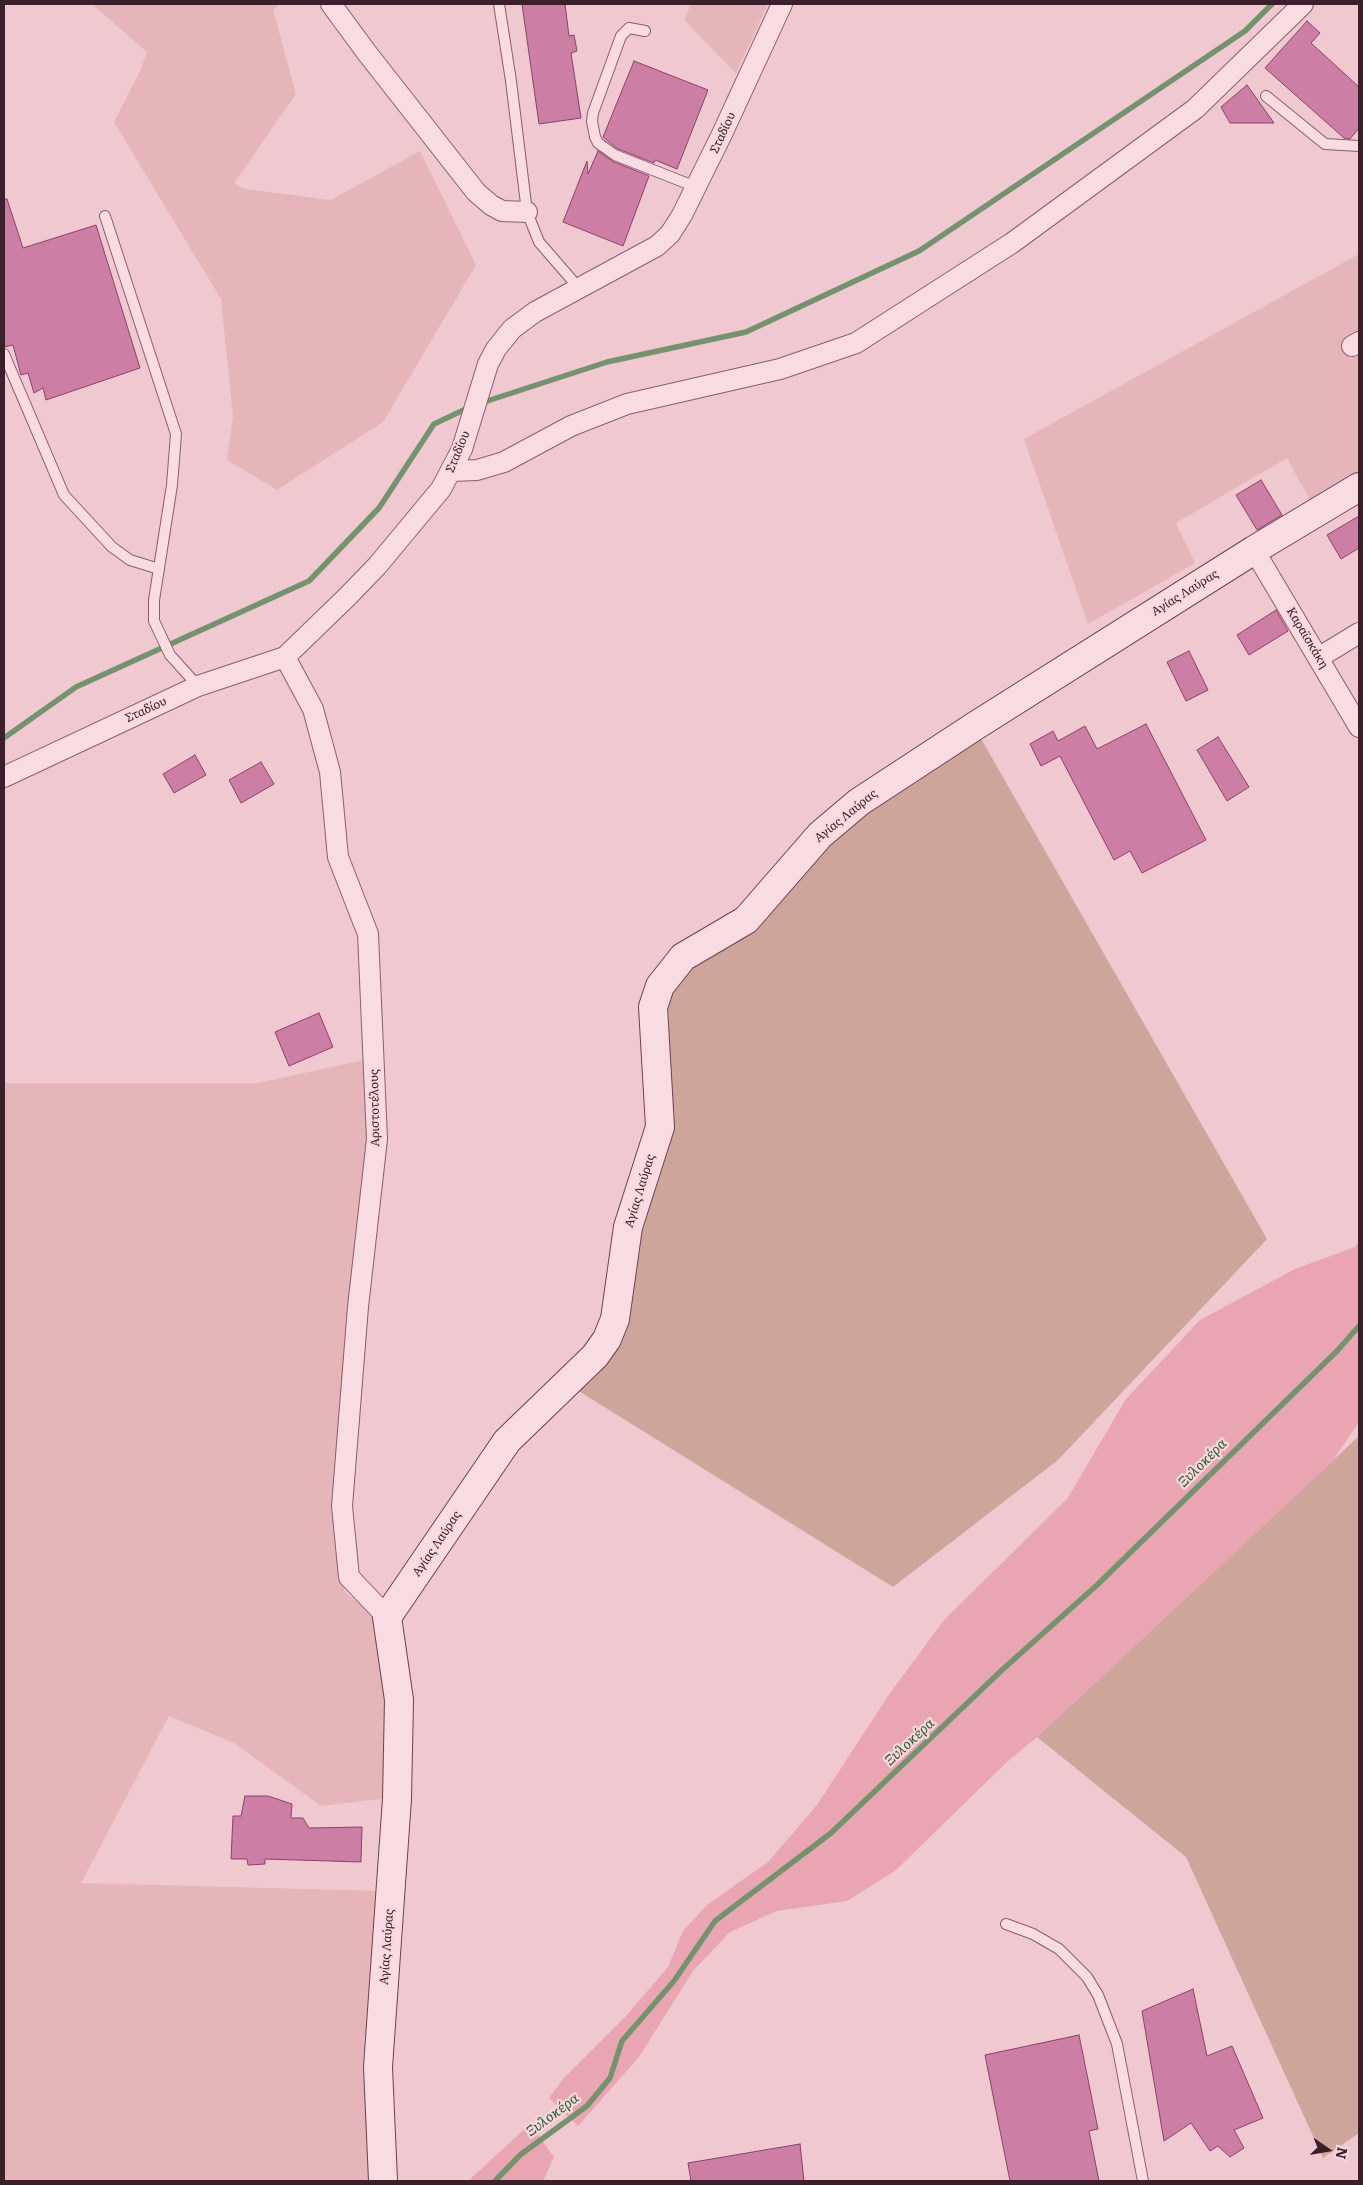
<!DOCTYPE html>
<meta charset="utf-8">
<style>
body{margin:0}
#map{position:relative;width:1363px;height:2185px;overflow:hidden;background:#efc8d0;font-family:Literata,serif}
canvas{display:block}
.frame{position:absolute;inset:0;border:5px solid #3b202c;pointer-events:none}
.north{position:absolute;left:1303px;top:2125px;width:50px;height:50px;-webkit-text-stroke:4px #f6d8de;paint-order:stroke;rotate:103deg;font-size:14px;font-weight:700;line-height:20px;text-align:center;color:#3b202c}
.north::after{content:'';display:block;margin:auto;width:18px;height:22px;background:#3b202c;clip-path:polygon(50% 0,100% 100%,50% 72%,0 100%)}
</style>
<div id="map">
<canvas width="1363" height="2185"></canvas>
<div class="frame"></div>
<div class="north">N</div>
</div>
<script>
const c = document.querySelector('canvas').getContext('2d');
c.lineJoin = 'round';
function paint(path, color) {
  c.fillStyle = color;
  c.fill(path, 'evenodd');
}
function toPath(rows) {
  const path = new Path2D();
  for (const r of rows) {
    path.moveTo(r[0], r[1]);
    for (let i = 2; i < r.length; i += 2) path.lineTo(r[i], r[i + 1]);
  }
  return path;
}
function strokePath(path, color, width, dash) {
  c.strokeStyle = color;
  c.lineWidth = width;
  c.lineCap = dash ? 'butt' : 'round';
  c.setLineDash(dash || []);
  c.stroke(path);
}
function write(font, color, halo, rows, align = 'center') {
  c.font = font + ' Literata,serif';
  c.lineWidth = 4.5;
  c.setLineDash([]);
  c.textBaseline = 'middle';
  c.strokeStyle = halo;
  c.fillStyle = color;
  for (const [text, x, y, turn = 0] of rows) {
    c.save();
    c.translate(x, y);
    c.rotate((+turn || 0) * Math.PI / 180);
    c.textAlign = isNaN(turn) ? turn : align;
    if (halo) c.strokeText(text, 0, 0);
    c.fillText(text, 0, 0);
    c.restore();
  }
}
const farmland = toPath([
 [92,4,280,4,273,10,296,94,234,183,245,189,331,200,420,151,476,265,383,422,277,490,227,460,233,416,221,299,114,122,141,69,147,52],
 [691,4,768,4,736,73,684,20],
 [1359,254,1359,473,1311,502,1287,458,1176,523,1195,563,1088,624,1024,439],
 [370,1059,373,1139,336,1487,344,1591,374,1616,390,1696,390,1798,321,1806,234,1743,169,1716,81,1883,382,1891,372,2165,367,2181,4,2181,4,1083,257,1083]
]);
const green = toPath([
 [976,730,1267,1239,1058,1460,893,1587,574,1388,618,1341,662,1016,669,990,685,967,827,845],
 [1359,1436,1359,2133,1323,2158,1186,1857,1037,1737]
]);
const sand = toPath([
 [1359,1241,1359,1422,1331,1463,1037,1737,1006,1763,895,1871,847,1901,777,1911,730,1932,693,1971,639,2057,578,2126,549,2098,563,2079,626,2016,668,1967,683,1931,707,1905,768,1862,817,1805,890,1693,944,1620,1067,1499,1126,1399,1200,1320,1295,1269,1355,1247],
 [530,2124,554,2157,543,2181,468,2181]
]);
const stream = toPath([
 [481,403,607,362,746,332,919,251,1245,31,1272,4],
 [4,738,76,687,309,581,379,508,434,424,470,407],
 [495,2181,520,2155,587,2106,610,2078,622,2041,674,1981,715,1921,831,1833,1002,1670,1097,1585,1337,1351,1359,1326]
]);
const building = toPath([
 [522,4,565,4,569,36,574,35,577,51,571,53,581,118,539,124,522,4],
 [1307,21,1320,33,1311,43,1359,87,1359,128,1350,139,1344,138,1265,68,1307,21],
 [634,61,708,90,677,169,655,160,654,163,618,149,603,137,634,61],
 [1247,85,1274,123,1230,123,1221,107,1247,85],
 [598,151,612,161,649,176,623,246,563,222,587,161,588,174,598,151],
 [4,199,7,199,23,248,96,225,140,368,46,400,43,388,34,393,28,373,21,375,13,345,4,347,4,199],
 [1261,480,1282,515,1257,530,1236,495,1261,480],
 [1359,516,1359,548,1341,559,1327,535,1359,516],
 [1276,610,1288,631,1249,655,1237,635,1276,610],
 [1189,651,1208,690,1186,701,1167,662,1189,651],
 [1146,724,1206,840,1142,873,1130,851,1114,860,1060,756,1041,766,1030,744,1053,731,1058,741,1085,726,1097,749,1146,724],
 [1218,737,1249,787,1227,801,1197,750,1218,737],
 [195,755,206,775,174,793,163,774,195,755],
 [261,762,274,784,241,803,229,780,261,762],
 [319,1013,333,1047,289,1066,275,1032,319,1013],
 [245,1796,268,1796,292,1804,291,1818,303,1818,309,1828,362,1827,361,1862,265,1859,265,1864,248,1865,247,1859,231,1859,233,1816,241,1816,245,1796],
 [1193,1989,1207,2056,1232,2046,1263,2118,1234,2130,1244,2148,1230,2157,1218,2146,1210,2151,1191,2123,1164,2141,1142,2011,1193,1989],
 [1079,2035,1098,2129,1089,2131,1099,2181,1010,2181,985,2055,1079,2035],
 [800,2144,804,2181,691,2181,688,2163,800,2144]
]);
const lane = toPath([
 [499,4,511,81,527,212,539,242,578,287],
 [645,31,629,28,621,36,593,113,592,121,595,137,598,143,615,155,696,187],
 [1266,96,1325,144,1359,146],
 [105,216,176,434,172,485,154,600,154,621,170,655,198,686],
 [4,354,64,495,112,547,130,560,159,569],
 [1006,1924,1033,1934,1059,1949,1087,1977,1098,1995,1117,2044,1143,2181]
]);
const street = toPath([
 [331,4,367,53,476,192,491,205,502,211,527,212],
 [1352,346,1359,342],
 [452,471,477,470,504,462,571,426,627,404,780,369,856,343,1012,243,1195,109,1303,4],
 [1254,550,1359,727],
 [285,657,313,709,330,772,338,857,368,934,377,1139,358,1307,342,1506,349,1577,387,1617],
 [1318,658,1359,633],
 [4,777,198,686,285,657,347,597,377,566,441,489,462,449,488,364,496,349,512,329,535,312,644,253,657,246,670,234,682,215,722,134,782,4]
]);
const secondary = toPath([
 [383,2181,378,2067,397,1799,399,1700,387,1617,507,1441,595,1356,607,1339,615,1319,628,1227,660,1127,653,1007,660,986,683,957,746,920,820,835,859,802,975,726,1254,550,1359,487]
]);
const streetNames = [
 ["Σταδίου",723,133,-65],
 ["Σταδίου",458,452,-68],
 ["Αγίας Λαύρας",1185,593,-32],
 ["Καραϊσκάκη",1307,638,59],
 ["Σταδίου",146,710,-25],
 ["Αγίας Λαύρας",846,816,-39],
 ["Αριστοτέλους",375,1108,-91],
 ["Αγίας Λαύρας",640,1191,-73],
 ["Αγίας Λαύρας",437,1544,-56],
 ["Αγίας Λαύρας",387,1947,-86]
];
const waterNames = [
 ["Ξυλοκέρα",1203,1463,-45],
 ["Ξυλοκέρα",910,1742,-43],
 ["Ξυλοκέρα",553,2115,-37]
];
paint(farmland, '#e5b5b9');
paint(green, '#cda59b');
paint(sand, '#eaa5b2');
strokePath(stream, '#75926f', 5.5);
paint(building, '#cd7ea5');
strokePath(building, '#8a4268', 1);
strokePath(lane, '#8b5d6e', 12);
strokePath(street, '#8b5d6e', 22);
strokePath(secondary, '#6d4052', 30);
strokePath(lane, '#f9dbe2', 10);
strokePath(street, '#f9dbe2', 20);
strokePath(secondary, '#f9dbe2', 28);
write('12px', '#3b202c', '#f6d8de', streetNames);
write('italic 14px', '#305b30', '#f6d8de', waterNames);
</script>
